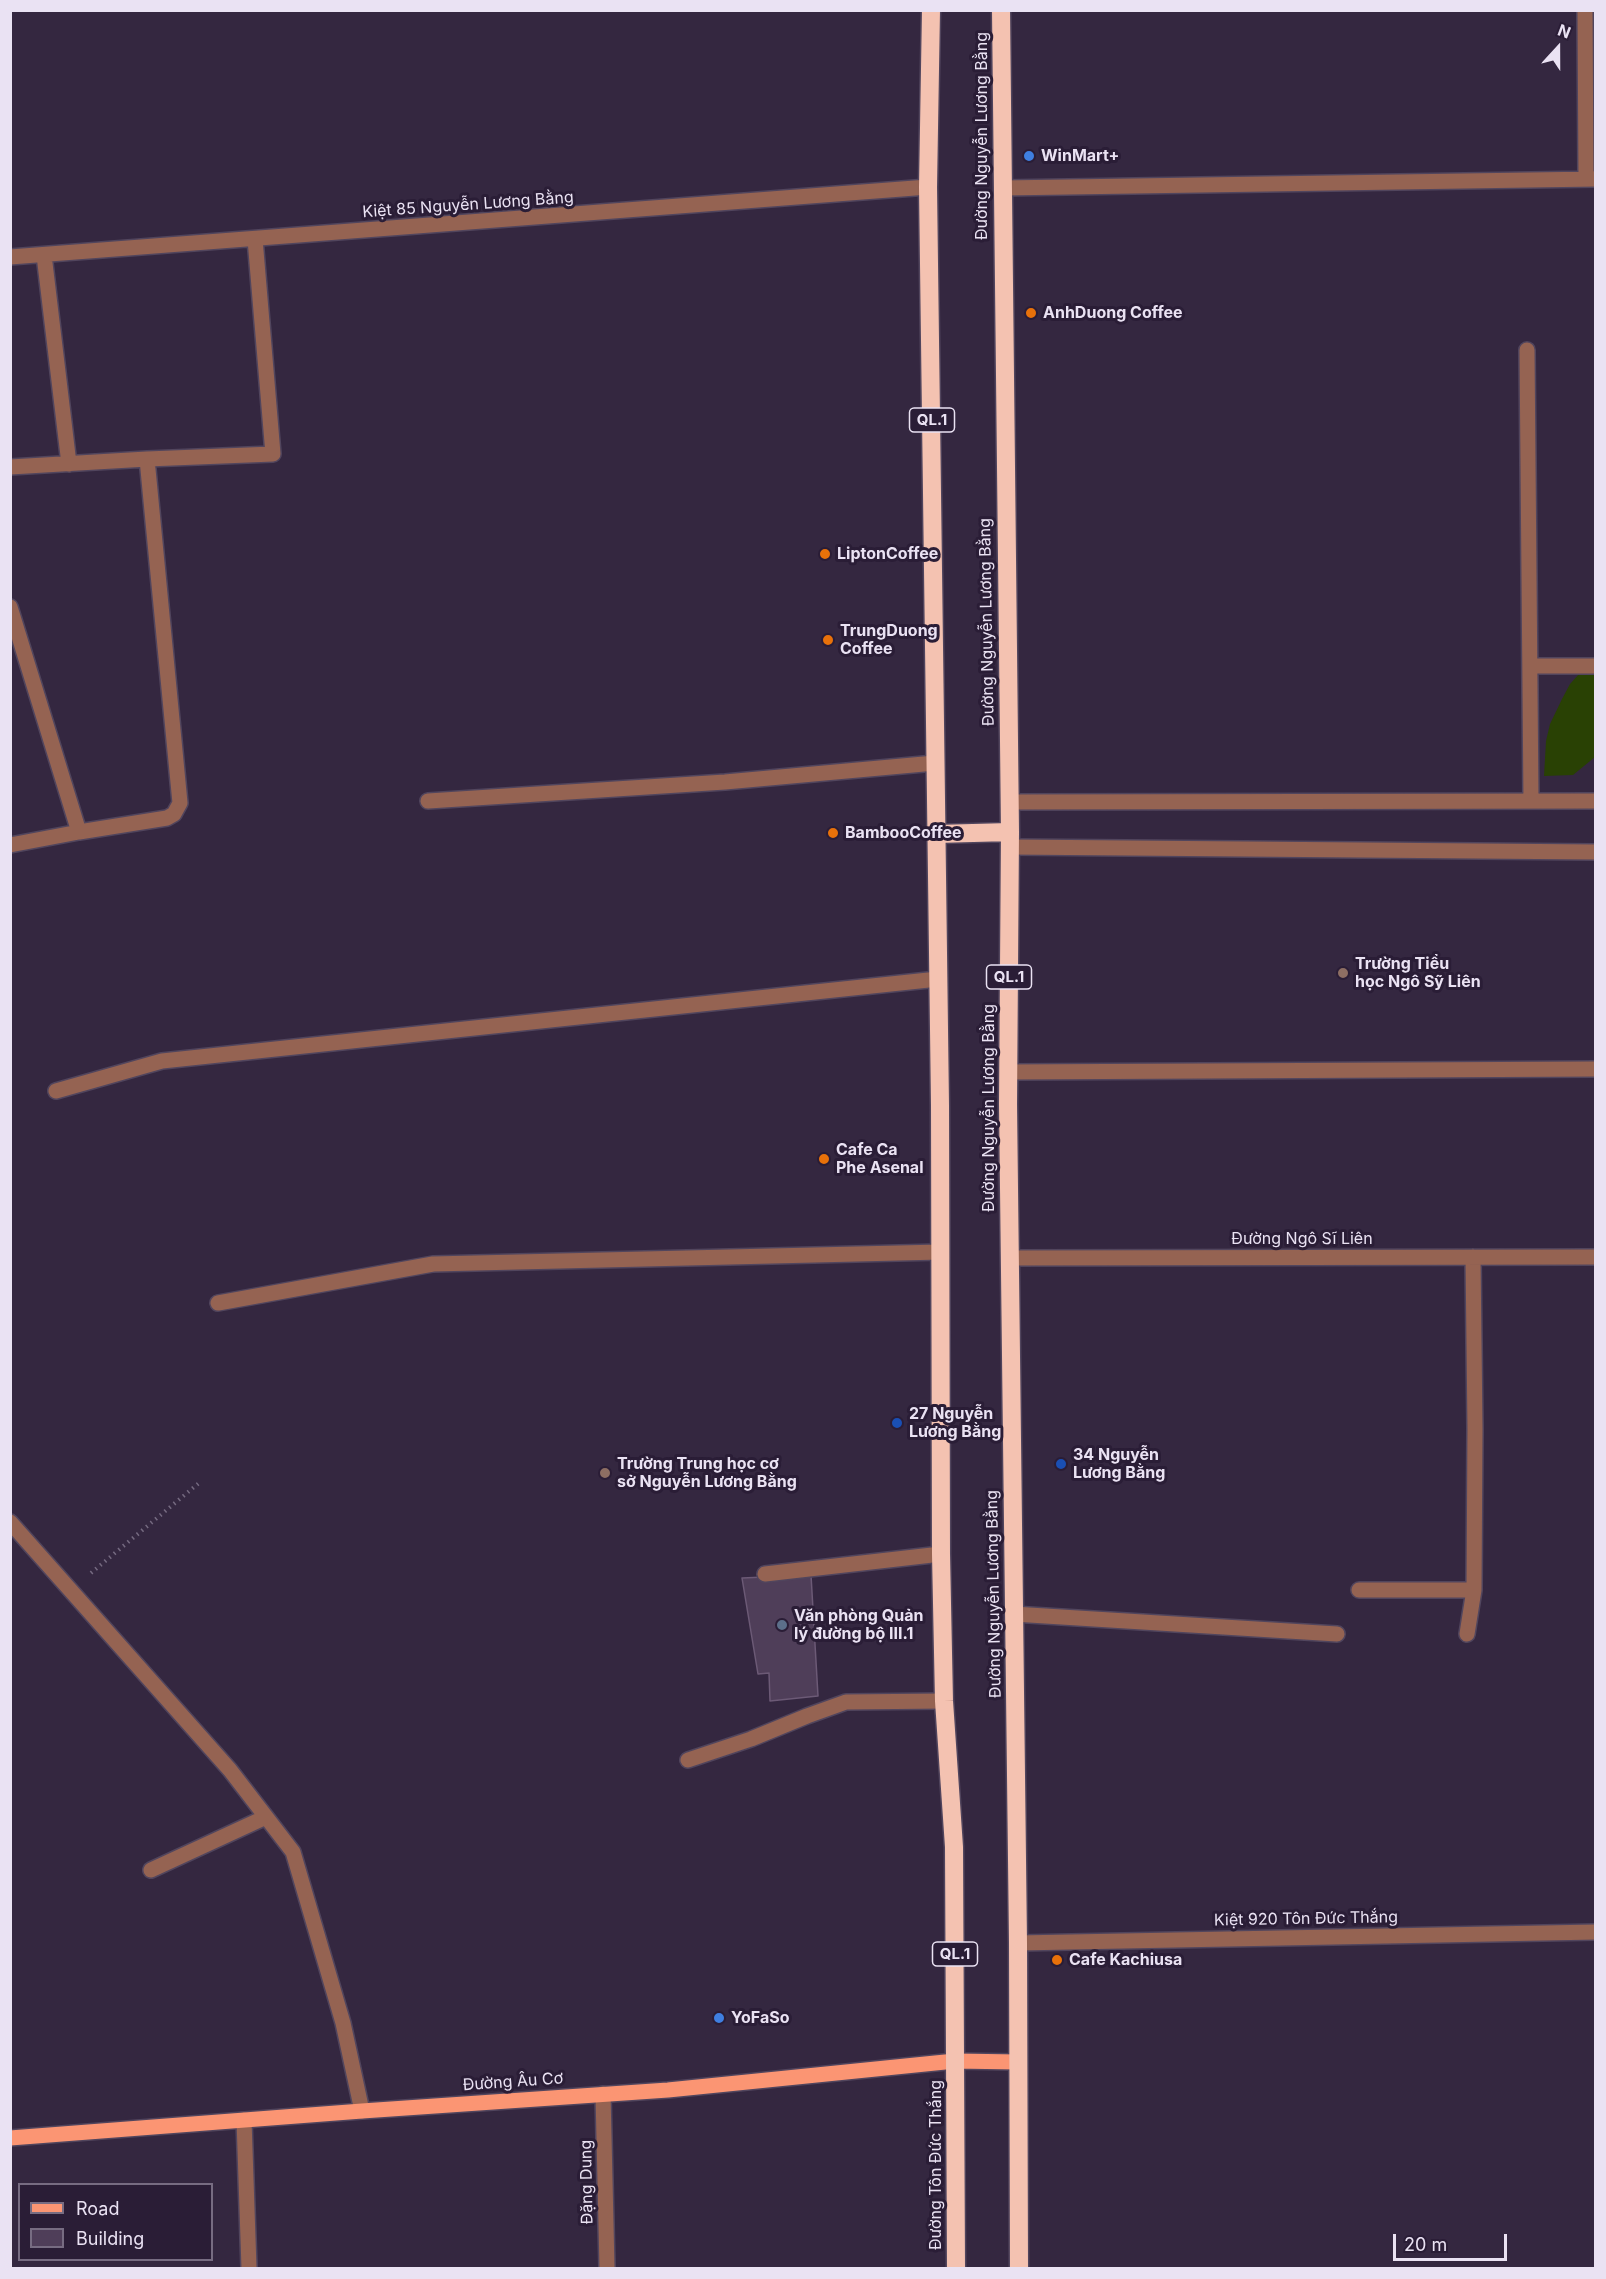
<!DOCTYPE html>
<meta charset="utf-8">
<style>
body{margin:0}
#map{position:relative;width:1606px;height:2279px;overflow:hidden;background:#342740;font-family:Inter,sans-serif}
canvas{display:block}
.frame{position:absolute;inset:0;border:12px solid #eae2f3;pointer-events:none}
.legend{position:absolute;left:18px;top:2183px;width:195px;height:78px;box-sizing:border-box;background:#2a1d36;border:2px solid #776c82;margin:0;padding:8px 10px;list-style:none;font-size:18px;color:#eae2f3}
.legend li{display:flex;align-items:center;gap:12px;height:30px}
.legend b{width:30px;border:2px solid #776c82}
.north{position:absolute;left:1528px;top:18px;width:60px;height:60px;-webkit-text-stroke:4px #2a1d36;paint-order:stroke;rotate:21deg;font-size:16px;font-weight:700;line-height:24px;text-align:center;color:#eae2f3}
.north::after{content:'';display:block;margin:auto;width:21px;height:27px;background:#eae2f3;clip-path:polygon(50% 0,100% 100%,50% 72%,0 100%)}
.scale{position:absolute;left:1393px;top:2234px;width:114px;height:27px;box-sizing:border-box;border:3px solid #eae2f3;border-top:0;padding-left:8px;font-size:18px;line-height:21px;white-space:nowrap;color:#eae2f3;-webkit-text-stroke:4px #2a1d36;paint-order:stroke}
</style>
<div id="map">
<canvas width="1606" height="2279"></canvas>
<div class="frame"></div>
<ul class="legend">
<li><b style="height:8px;background:#fb9573"></b>Road</li>
<li><b style="height:16px;background:#4f3e59"></b>Building</li>
</ul>
<div class="north">N</div>
<div class="scale">20 m</div>
</div>
<script>
const c = document.querySelector('canvas').getContext('2d');
c.lineJoin = 'round';
function paint(path, color) {
  c.fillStyle = color;
  c.fill(path, 'evenodd');
}
function toPath(rows) {
  const path = new Path2D();
  for (const r of rows) {
    path.moveTo(r[0], r[1]);
    for (let i = 2; i < r.length; i += 2) path.lineTo(r[i], r[i + 1]);
  }
  return path;
}
function strokePath(path, color, width, dash) {
  c.strokeStyle = color;
  c.lineWidth = width;
  c.lineCap = dash ? 'butt' : 'round';
  c.setLineDash(dash || []);
  c.stroke(path);
}
function write(font, color, halo, rows, align = 'center') {
  c.font = font + ' Inter,sans-serif';
  c.lineWidth = 6;
  c.setLineDash([]);
  c.textBaseline = 'middle';
  c.strokeStyle = halo;
  c.fillStyle = color;
  for (const [text, x, y, turn = 0] of rows) {
    c.save();
    c.translate(x, y);
    c.rotate((+turn || 0) * Math.PI / 180);
    c.textAlign = isNaN(turn) ? turn : align;
    if (halo) c.strokeText(text, 0, 0);
    c.fillText(text, 0, 0);
    c.restore();
  }
}
const green = toPath([
 [1595,670,1595,757,1573,775,1544,776,1546,741,1550,724,1562,699,1570,684,1579,674,1585,671]
]);
const building = toPath([
 [811,1575,818,1696,770,1701,769,1673,758,1674,742,1578,811,1575]
]);
const path = toPath([
 [91,1573,199,1483]
]);
const minor = toPath([
 [1585,10,1586,179],
 [1002,188,1596,179],
 [44,255,69,464],
 [10,257,928,187],
 [1527,350,1531,801],
 [147,459,273,454,255,239],
 [10,467,147,459,180,803,174,814,167,818,79,832,10,845],
 [10,607,79,832],
 [1530,666,1596,666],
 [428,801,725,782,935,763],
 [1009,802,1596,801],
 [1010,847,1596,852],
 [1008,1072,1596,1069],
 [56,1091,162,1061,938,979],
 [1010,1258,1596,1257],
 [218,1303,433,1264,941,1252],
 [10,1522,230,1770,293,1852,343,2023,362,2111],
 [765,1574,941,1554],
 [1359,1590,1474,1590],
 [1013,1614,1337,1634],
 [1467,1634,1474,1590,1475,1429,1473,1257],
 [688,1760,751,1739,807,1716,846,1702,944,1701],
 [151,1870,266,1817],
 [1018,1943,1596,1932],
 [603,2094,607,2268],
 [244,2120,249,2268]
]);
const major = toPath([
 [10,2138,362,2111,668,2090,955,2061,1018,2062]
]);
const highway = toPath([
 [931,10,928,187,940,1105,941,1554,944,1701,954,1847,956,2268],
 [1001,10,1010,832,1008,1104,1018,1943,1019,2268],
 [936,834,1010,832]
]);
const markers = [
 [1029,156,6,"#3f7fe0"],
 [1031,313,6,"#e8710a"],
 [825,554,6,"#e8710a"],
 [828,640,6,"#e8710a"],
 [833,833,6,"#e8710a"],
 [1343,973,6,"#8d6e63"],
 [824,1159,6,"#e8710a"],
 [897,1423,6,"#1a4fb4"],
 [1061,1464,6,"#1a4fb4"],
 [605,1473,6,"#8d6e63"],
 [782,1625,6,"#5c6f8a"],
 [1057,1960,6,"#e8710a"],
 [719,2018,6,"#3f7fe0"]
];
const shields = [
 [932,420,45],
 [1009,977,45],
 [955,1954,45]
];
const shieldNames = [
 ["QL.1",932,420],
 ["QL.1",1009,977],
 ["QL.1",955,1954]
];
const streetNames = [
 ["Đường Nguyễn Lương Bằng",982,136,-90],
 ["Kiệt 85 Nguyễn Lương Bằng",468,205,-4],
 ["Đường Nguyễn Lương Bằng",987,622,-91],
 ["Đường Nguyễn Lương Bằng",989,1108,-90],
 ["Đường Ngô Sĩ Liên",1302,1239],
 ["Đường Nguyễn Lương Bằng",994,1594,-91],
 ["Kiệt 920 Tôn Đức Thắng",1306,1919,-1],
 ["Đường Âu Cơ",513,2082,-4],
 ["Đường Tôn Đức Thắng",936,2165,-90],
 ["Đặng Dung",587,2182,-91]
];
const poiNames = [
 ["WinMart+",1041,156],
 ["AnhDuong Coffee",1043,313],
 ["LiptonCoffee",837,554],
 ["TrungDuong",840,631],
 ["Coffee",840,649],
 ["BambooCoffee",845,833],
 ["Trường Tiểu",1355,964],
 ["học Ngô Sỹ Liên",1355,982],
 ["Cafe Ca",836,1150],
 ["Phe Asenal",836,1168],
 ["27 Nguyễn",909,1414],
 ["Lương Bằng",909,1432],
 ["34 Nguyễn",1073,1455],
 ["Lương Bằng",1073,1473],
 ["Trường Trung học cơ",617,1464],
 ["sở Nguyễn Lương Bằng",617,1482],
 ["Văn phòng Quản",794,1616],
 ["lý đường bộ III.1",794,1634],
 ["Cafe Kachiusa",1069,1960],
 ["YoFaSo",731,2018]
];
paint(green, '#294104');
paint(building, '#4f3e59');
strokePath(building, '#6c5a76', 1.5);
strokePath(minor, '#51455d', 18);
strokePath(major, '#51455d', 18);
strokePath(highway, '#51455d', 21);
strokePath(path, '#756a80', 4, [1.5, 4.5]);
strokePath(minor, '#956352', 15);
strokePath(major, '#fb9573', 15);
strokePath(highway, '#f4c2b1', 18);
for (const [x, y, r, color] of markers) {
  const dot = new Path2D();
  dot.arc(x, y, r, 0, 2 * Math.PI);
  c.fillStyle = color;
  c.fill(dot);
  strokePath(dot, '#2a1d36', 2);
}
for (const [x, y, w] of shields) {
  const box = new Path2D();
  box.roundRect(x - w / 2, y - 12, w, 24, 4.5);
  c.fillStyle = '#2a1d36';
  c.fill(box);
  strokePath(box, '#eae2f3', 1.5);
}
write('bold 15px', '#eae2f3', null, shieldNames);
write('16px', '#eae2f3', '#2a1d36', streetNames);
write('bold 16px', '#eae2f3', '#2a1d36', poiNames, 'left');
</script>
